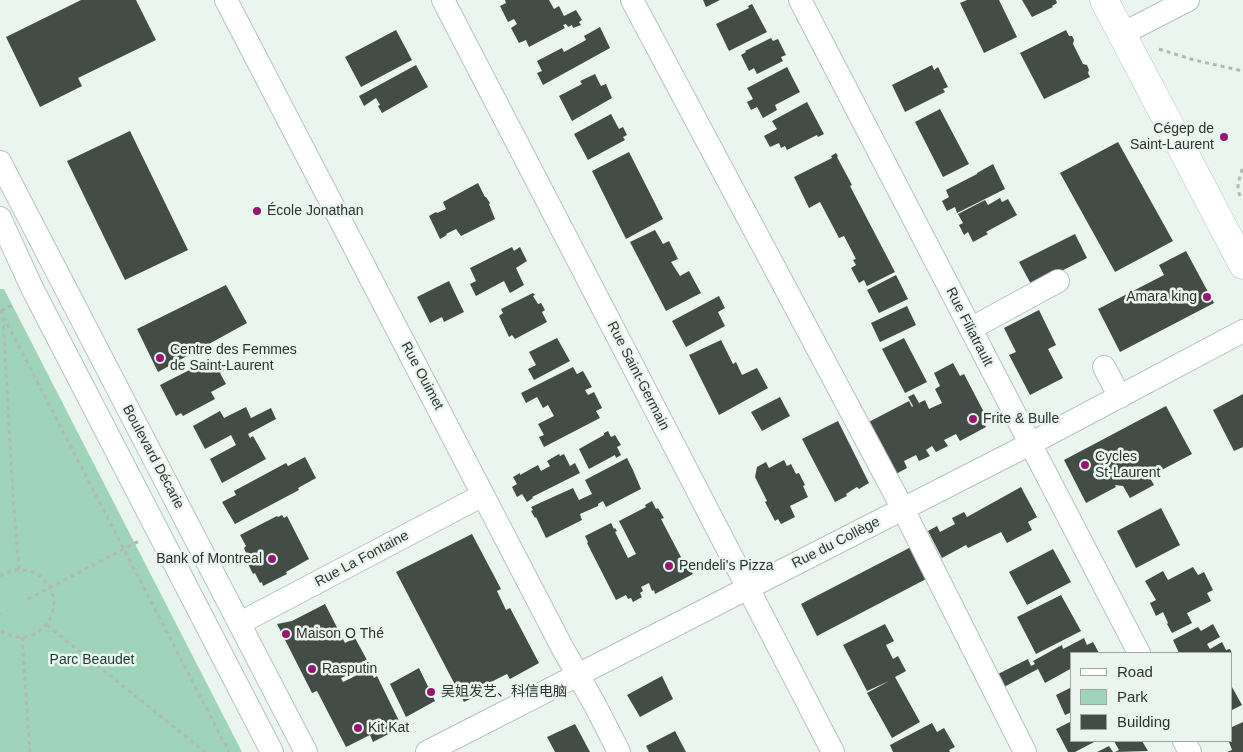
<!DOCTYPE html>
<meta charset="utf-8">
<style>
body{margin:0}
#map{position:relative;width:1243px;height:752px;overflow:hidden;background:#eaf5ef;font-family:Arial,sans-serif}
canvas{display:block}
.legend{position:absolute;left:1070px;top:652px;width:162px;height:90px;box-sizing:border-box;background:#eaf5ef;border:1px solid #9fa7a3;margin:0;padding:6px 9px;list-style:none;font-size:15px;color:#2e3230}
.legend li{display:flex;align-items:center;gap:10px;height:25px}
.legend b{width:25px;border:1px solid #9fa7a3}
</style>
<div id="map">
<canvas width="1243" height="752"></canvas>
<ul class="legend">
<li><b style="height:6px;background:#fff"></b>Road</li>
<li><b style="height:14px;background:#9fd3ba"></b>Park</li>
<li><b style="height:14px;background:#434c47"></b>Building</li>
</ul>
</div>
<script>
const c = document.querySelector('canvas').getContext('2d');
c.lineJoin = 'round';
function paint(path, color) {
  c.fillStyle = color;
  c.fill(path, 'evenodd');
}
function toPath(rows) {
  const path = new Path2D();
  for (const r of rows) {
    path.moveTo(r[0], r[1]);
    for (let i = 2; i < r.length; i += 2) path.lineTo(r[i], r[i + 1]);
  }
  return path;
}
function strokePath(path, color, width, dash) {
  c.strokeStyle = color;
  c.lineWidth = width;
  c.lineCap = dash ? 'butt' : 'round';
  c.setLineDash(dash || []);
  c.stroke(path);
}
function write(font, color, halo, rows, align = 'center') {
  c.font = font + ' Arial,"Noto Sans SC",sans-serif';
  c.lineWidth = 5;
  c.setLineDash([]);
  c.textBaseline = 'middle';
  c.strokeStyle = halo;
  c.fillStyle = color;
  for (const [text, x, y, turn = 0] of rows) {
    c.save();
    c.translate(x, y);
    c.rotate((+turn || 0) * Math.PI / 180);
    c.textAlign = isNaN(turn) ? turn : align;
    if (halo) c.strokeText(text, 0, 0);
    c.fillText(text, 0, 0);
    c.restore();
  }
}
const green = toPath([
 [0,289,4,289,242,752,0,752]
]);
const building = toPath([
 [81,0,136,0,156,40,78,78,82,86,40,107,6,37],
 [505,0,549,0,554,9,559,6,564,16,576,10,582,20,579,22,581,25,573,28,572,25,568,27,566,24,563,25,565,28,529,47,526,40,519,43,511,28,517,24,514,19,508,22,500,6,506,3],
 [703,0,720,0,706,7],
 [967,0,999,0,1017,37,984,53,960,3],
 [1022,0,1056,0,1057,3,1052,6,1053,7,1032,17],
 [752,4,767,32,729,51,716,24,749,8,748,6],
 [600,27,610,48,543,85,537,73,542,71,537,61,562,48,564,52,586,40,584,36],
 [396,30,412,60,361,87,345,57],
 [1066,30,1069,36,1072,36,1074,40,1073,44,1083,64,1087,65,1089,70,1088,73,1090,77,1044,99,1020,53],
 [771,38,773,41,778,39,786,55,781,57,783,61,757,74,754,68,749,71,741,55,746,52,745,51],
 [416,65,428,87,382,113,378,106,380,105,376,98,364,106,359,96],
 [932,65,934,70,938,67,948,87,943,89,945,92,905,112,892,85],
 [787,67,800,92,775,105,777,110,763,118,757,107,751,110,747,102,753,99,747,88],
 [595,74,601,86,606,84,612,98,572,121,559,96,582,84,580,81],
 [807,102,824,134,818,137,817,135,787,150,785,146,781,148,779,143,770,147,764,136,777,129,772,121],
 [940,109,969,164,943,177,915,122],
 [611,114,619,129,623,127,627,135,623,137,625,140,588,160,574,134],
 [130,131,188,250,125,280,67,161],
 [1118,142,1173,241,1115,272,1060,173],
 [629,152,663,219,626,239,592,171],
 [836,153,838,156,837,157,852,185,850,186,895,272,867,286,864,280,859,283,851,268,856,265,853,260,856,259,844,236,839,238,820,202,809,208,794,177,832,158,831,156],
 [993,164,1005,189,957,213,955,207,947,211,942,201,949,197,946,190,977,174,977,173],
 [478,183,485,197,486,197,490,203,489,204,495,219,461,236,456,229,446,234,447,235,440,239,429,216,436,212,437,213,446,209,443,202],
 [1000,198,1002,202,1008,199,1017,215,986,232,988,234,973,242,968,232,964,235,959,225,963,223,958,214,985,200,988,205],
 [655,230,663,244,669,241,678,259,671,262,680,276,689,271,701,293,666,311,630,242],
 [1075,234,1087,258,1032,286,1019,262],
 [512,247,514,251,520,247,527,261,516,268,524,285,510,293,504,281,476,296,470,284,476,281,470,268],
 [1186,251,1214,303,1120,352,1098,309,1164,275,1159,265],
 [896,275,908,299,879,313,867,290],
 [449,281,464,312,444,322,442,317,430,323,417,297],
 [226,285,247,323,158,372,137,329],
 [533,293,535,295,533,296,538,304,541,303,545,310,542,312,547,322,515,339,512,335,509,337,499,316,503,313,501,309],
 [719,296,725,308,718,312,725,326,686,347,672,321],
 [907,306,916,325,880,342,871,323],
 [1039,310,1056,345,1048,349,1063,378,1030,395,1009,355,1016,352,1004,328],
 [557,338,570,361,534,380,528,369,536,365,529,352],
 [904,338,927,382,905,393,882,349],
 [721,340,733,364,736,362,742,375,757,368,768,388,719,415,689,355],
 [211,359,215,367,221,365,224,371,220,373,226,384,211,392,215,399,183,416,181,413,176,416,160,385],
 [953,363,960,376,964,374,987,418,982,420,986,427,960,441,956,434,944,440,948,446,936,452,932,446,926,450,930,456,919,461,916,455,904,461,907,468,896,474,863,425,909,401,912,407,913,406,908,397,914,394,919,403,925,400,929,409,942,403,935,389,940,386,934,373],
 [573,367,577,374,583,371,592,387,585,390,588,395,594,392,602,408,596,411,600,418,544,447,539,437,544,435,538,424,554,416,548,405,543,408,537,397,526,403,521,393],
 [1243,394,1243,447,1234,451,1213,410],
 [780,397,790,416,762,431,751,412],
 [1166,406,1192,454,1154,474,1151,468,1146,471,1154,485,1130,498,1123,486,1115,485,1116,487,1086,503,1064,460],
 [246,407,251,418,271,408,276,419,248,434,250,438,253,436,266,459,222,483,210,459,236,445,231,435,205,449,193,426,220,411,224,418],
 [838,421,869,483,859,489,857,487,846,494,847,496,835,502,802,439],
 [608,431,611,437,615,435,621,445,617,447,621,455,616,458,615,455,589,469,579,449,604,435,604,433],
 [559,454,560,456,564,454,570,466,575,463,580,473,532,497,533,498,527,502,522,494,517,497,512,487,517,484,513,477,520,473,520,475,538,465,541,471,550,466,547,461],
 [305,457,316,478,298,488,299,490,235,524,222,502,236,495,234,491,286,463,288,466],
 [627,458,633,470,641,489,606,507,603,501,598,504,598,506,580,514,582,520,546,538,536,517,535,518,531,511,533,510,531,507,573,488,579,500,592,494,585,480],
 [784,460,787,466,791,464,796,474,799,473,805,485,803,486,808,497,790,506,795,517,781,524,778,519,775,521,765,502,767,501,755,477,757,467,766,462,769,468],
 [1021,487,1037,517,1028,522,1032,530,1007,543,1001,532,968,548,966,545,942,558,928,531,937,526,940,532,955,524,952,518,964,512,967,517],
 [652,501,656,509,658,508,664,518,661,519,682,559,682,558,693,574,655,594,654,590,652,591,649,583,641,587,643,591,640,593,642,597,633,602,631,598,628,599,626,595,616,600,587,543,588,542,585,536,611,523,614,529,615,528,617,531,615,532,628,558,636,554,619,521,646,507,645,505],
 [1161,508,1180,545,1136,568,1117,531],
 [282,515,284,518,287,516,309,559,286,572,287,574,263,586,262,582,260,583,255,573,253,574,244,556,247,555,244,548,246,546,240,535,277,516,278,517],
 [472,534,501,589,497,591,506,610,510,608,539,663,510,679,507,674,489,683,492,688,464,702,396,572],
 [911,547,928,578,817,636,801,604],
 [1053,549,1071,582,1027,605,1009,572],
 [1193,567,1198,575,1204,572,1213,590,1207,593,1211,601,1187,613,1192,623,1172,633,1167,624,1168,623,1163,612,1156,616,1150,603,1156,600,1145,581,1163,571,1168,580],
 [1061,595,1081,631,1036,654,1017,617],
 [325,604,345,643,355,638,367,660,356,666,359,670,341,678,343,682,369,669,374,678,377,676,402,727,373,742,370,735,346,747,317,691,312,693,277,624,292,621],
 [885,624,894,641,886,645,893,659,898,656,906,671,895,677,920,722,892,738,867,693,889,681,867,691,843,645],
 [1213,624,1220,637,1207,644,1210,649,1222,642,1226,650,1230,649,1232,653,1179,653,1173,640,1198,627,1201,631],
 [1084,638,1087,645,1093,642,1099,653,1072,653,1072,668,1045,683,1038,669,1004,687,998,674,1028,659,1031,666,1035,664,1033,661,1062,645,1063,649],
 [419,668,435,701,406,717,390,684],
 [662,676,673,699,640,717,627,695],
 [1072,687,1072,712,1065,715,1056,695],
 [1232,687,1242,705,1232,710],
 [1072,721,1072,741,1096,741,1075,752,1068,752,1056,729],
 [1243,722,1243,752,1227,752,1232,750,1229,742,1232,741,1232,727],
 [932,723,937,732,944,728,955,747,949,750,950,752,893,752,890,745],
 [575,724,590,752,555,752,547,737],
 [675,731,686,752,649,752,646,746],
 [1114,741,1142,741,1148,751,1115,752,1119,750],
 [1109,746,1113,752,1097,752]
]);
const path = toPath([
 [1159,49,1194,60,1243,71],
 [1240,196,1238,190,1238,184,1243,166],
 [0,310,229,752],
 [1,311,14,304],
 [3,318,13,496,19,570],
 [0,576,12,570,22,570,31,571,40,576,47,583,52,592,54,602,53,611,49,621,43,628,35,634,26,637,16,637,6,634,0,630],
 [28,599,139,541],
 [0,614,1,613],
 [47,625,205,752],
 [22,637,30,752]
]);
const minor = toPath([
 [226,0,563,649,595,705,619,752],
 [443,0,833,752],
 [632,0,903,509,1025,752],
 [800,0,1139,653],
 [1122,34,1188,0],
 [0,162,306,752],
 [0,218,32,288,272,752],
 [983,322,1058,281],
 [1104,367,1120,397],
 [240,623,483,495],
 [1184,741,1190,752],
 [427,752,1030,444,1243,331]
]);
const major = toPath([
 [1104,0,1243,265]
]);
const markers = [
 [1224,137,5,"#951771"],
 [257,211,5,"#951771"],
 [1207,297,5,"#951771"],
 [160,358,5,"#951771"],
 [973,419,5,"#951771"],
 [1085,465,5,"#951771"],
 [272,559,5,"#951771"],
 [669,566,5,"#951771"],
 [286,634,5,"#951771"],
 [312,669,5,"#951771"],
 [431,692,5,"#951771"],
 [358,728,5,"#951771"]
];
const poiNames = [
 ["Cégep de",1214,129,"right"],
 ["Saint-Laurent",1214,145,"right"],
 ["École Jonathan",267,211],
 ["Amara king",1197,297,"right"],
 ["Centre des Femmes",170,350],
 ["de Saint-Laurent",170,366],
 ["Frite & Bulle",983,419],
 ["Cycles",1095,457],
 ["St-Laurent",1095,473],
 ["Bank of Montreal",262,559,"right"],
 ["Pendeli's Pizza",679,566],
 ["Maison O Thé",296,634],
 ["Rasputin",322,669],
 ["吴姐发艺、科信电脑",441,692],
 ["Kit Kat",368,728]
];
const streetNames = [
 ["Rue Filiatrault",969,327,63],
 ["Rue Ouimet",422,376,62],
 ["Rue Saint-Germain",638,376,63],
 ["Boulevard Décarie",153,457,62],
 ["Rue du Collège",836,543,-27],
 ["Rue La Fontaine",362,559,-28]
];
const parkNames = [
 ["Parc Beaudet",92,660]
];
paint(green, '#9fd3ba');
paint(building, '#434c47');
strokePath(minor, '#b7c1bc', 24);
strokePath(major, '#b7c1bc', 29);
strokePath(path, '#b0b9b4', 3, [4, 4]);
strokePath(minor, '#fff', 22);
strokePath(major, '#fff', 28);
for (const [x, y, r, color] of markers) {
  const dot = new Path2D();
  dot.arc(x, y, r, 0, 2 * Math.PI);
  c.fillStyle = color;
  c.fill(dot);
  strokePath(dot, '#eaf5ef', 2);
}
write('14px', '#2e3230', '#eaf5ef', poiNames, 'left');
write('14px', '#2e3230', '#eaf5ef', streetNames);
write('14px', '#1b4232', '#eaf5ef', parkNames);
</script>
